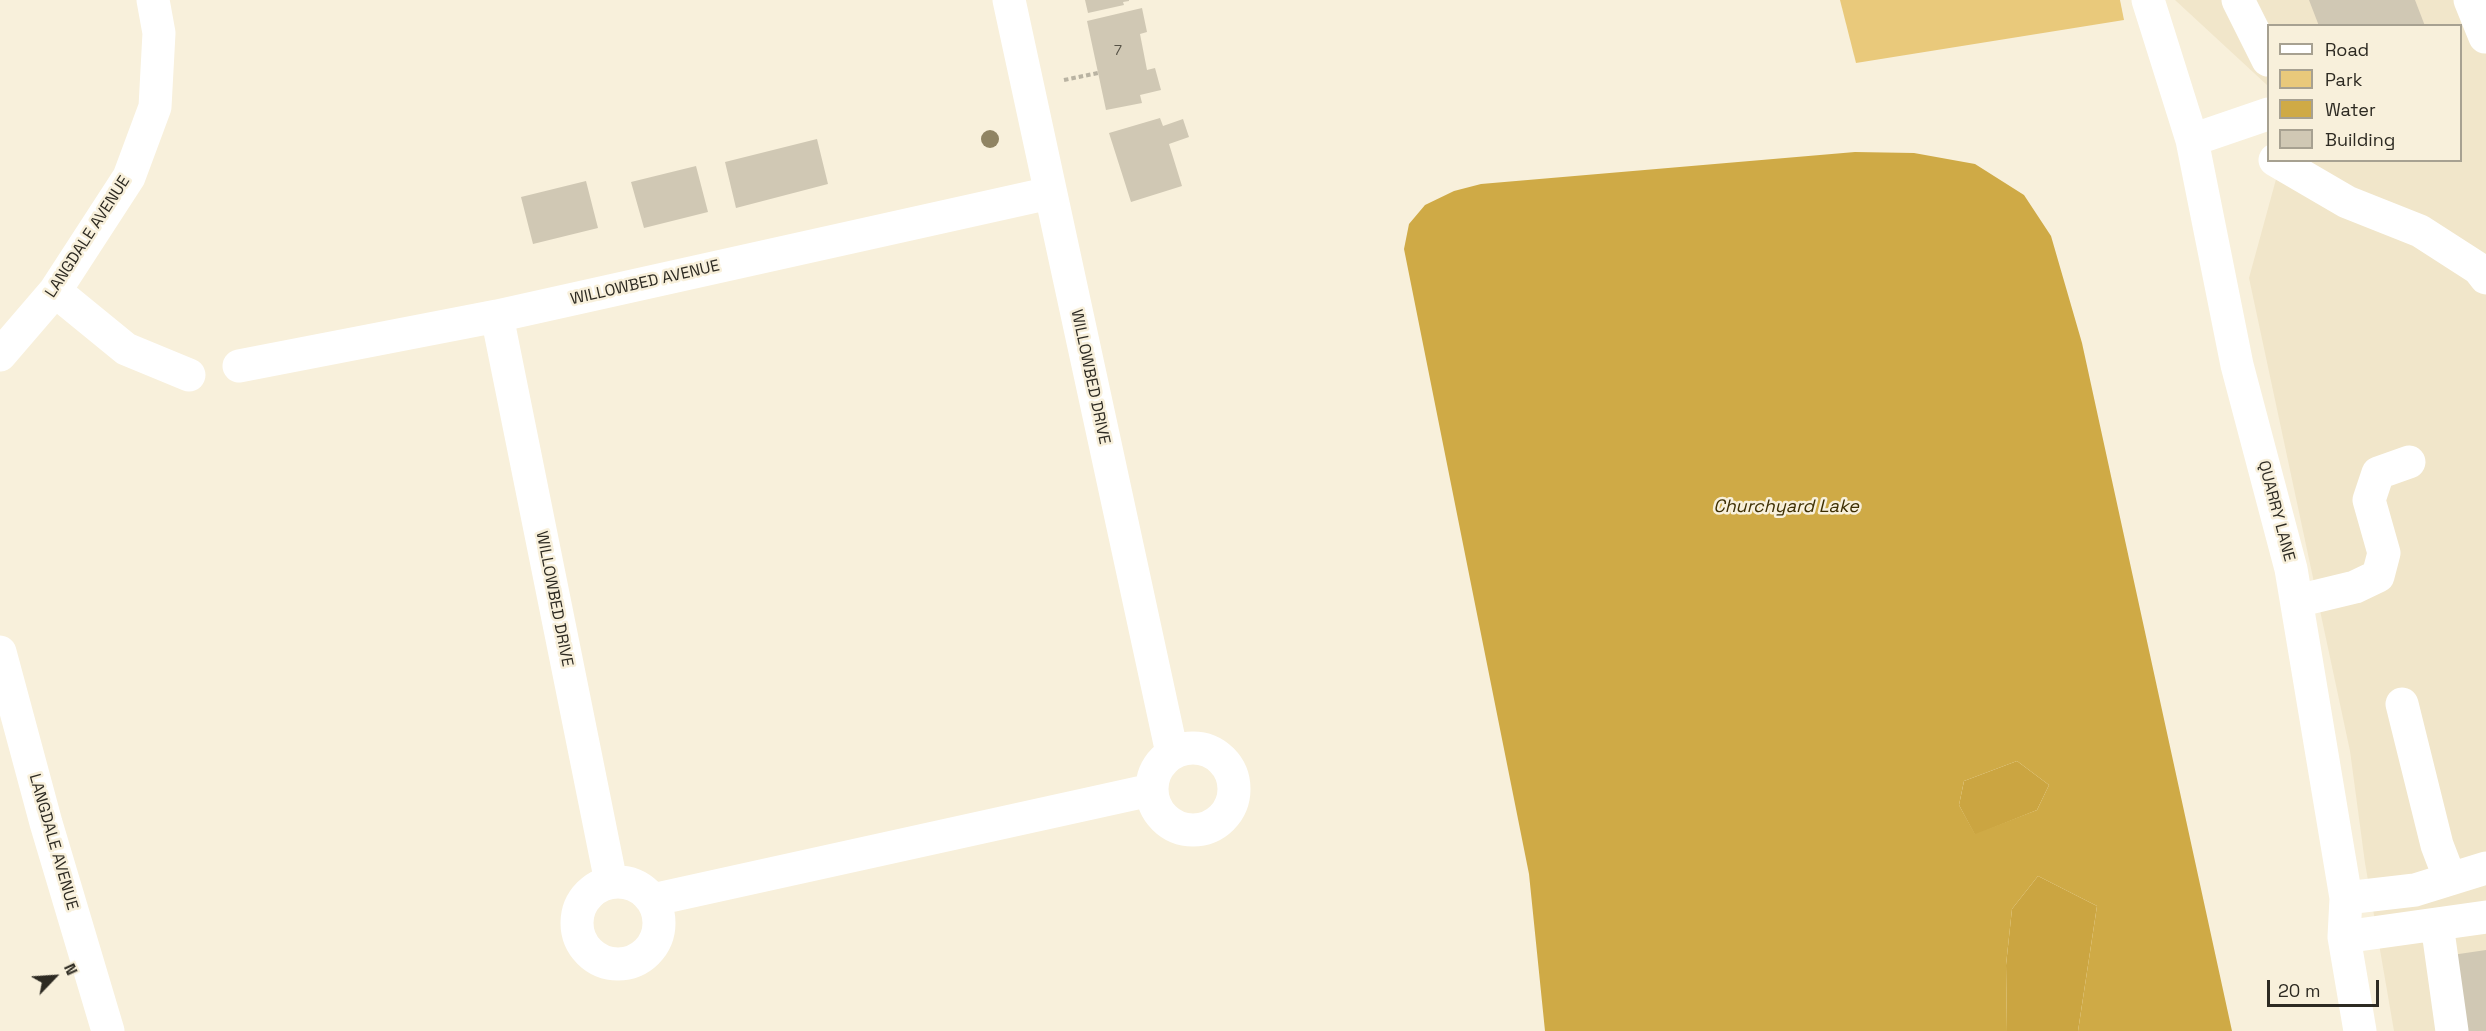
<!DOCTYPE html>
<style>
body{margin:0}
#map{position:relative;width:2486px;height:1031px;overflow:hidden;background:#f8f0db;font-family:"Space Grotesk",sans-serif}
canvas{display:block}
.legend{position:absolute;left:2267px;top:24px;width:195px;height:138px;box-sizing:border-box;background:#f8f0db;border:2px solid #a7a191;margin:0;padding:8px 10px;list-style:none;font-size:18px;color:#2d2a22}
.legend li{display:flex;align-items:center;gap:12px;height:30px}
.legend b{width:30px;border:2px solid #a7a191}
.north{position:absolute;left:24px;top:947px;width:60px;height:60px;-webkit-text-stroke:4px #f8f0db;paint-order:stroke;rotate:65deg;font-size:16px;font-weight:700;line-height:24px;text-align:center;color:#2d2a22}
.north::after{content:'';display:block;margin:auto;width:21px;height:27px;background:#2d2a22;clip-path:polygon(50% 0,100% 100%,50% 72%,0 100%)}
.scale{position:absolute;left:2267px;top:980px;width:112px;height:27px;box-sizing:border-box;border:3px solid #2d2a22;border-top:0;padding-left:8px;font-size:18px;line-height:21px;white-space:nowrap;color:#2d2a22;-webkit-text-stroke:4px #f8f0db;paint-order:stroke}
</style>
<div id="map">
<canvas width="2486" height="1031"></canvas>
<ul class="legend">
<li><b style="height:8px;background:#fff"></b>Road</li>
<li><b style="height:16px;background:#e9c97b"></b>Park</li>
<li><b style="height:16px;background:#cfaa46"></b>Water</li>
<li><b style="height:16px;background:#d0c8b4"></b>Building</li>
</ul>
<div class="north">N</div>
<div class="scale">20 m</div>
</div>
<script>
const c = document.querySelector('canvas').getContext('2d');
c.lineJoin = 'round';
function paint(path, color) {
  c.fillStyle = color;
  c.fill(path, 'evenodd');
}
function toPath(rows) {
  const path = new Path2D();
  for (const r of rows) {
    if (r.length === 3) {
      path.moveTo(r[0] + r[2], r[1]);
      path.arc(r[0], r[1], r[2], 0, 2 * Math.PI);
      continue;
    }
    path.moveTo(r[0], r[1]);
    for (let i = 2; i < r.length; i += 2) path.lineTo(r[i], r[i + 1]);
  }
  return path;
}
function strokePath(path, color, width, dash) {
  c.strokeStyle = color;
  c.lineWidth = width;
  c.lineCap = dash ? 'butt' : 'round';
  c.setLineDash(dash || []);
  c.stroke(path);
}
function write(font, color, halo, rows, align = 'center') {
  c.font = font + ' "Space Grotesk",sans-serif';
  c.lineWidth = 5;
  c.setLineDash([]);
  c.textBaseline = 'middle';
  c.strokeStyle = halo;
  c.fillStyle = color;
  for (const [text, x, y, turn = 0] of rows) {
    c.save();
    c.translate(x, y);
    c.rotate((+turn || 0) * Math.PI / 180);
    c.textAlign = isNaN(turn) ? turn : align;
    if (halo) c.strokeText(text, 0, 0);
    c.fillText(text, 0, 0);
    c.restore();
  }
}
const built = toPath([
 [2175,0,2486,0,2486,1031,2394,1031,2365,863,2350,751,2249,278,2281,161,2460,160,2460,26,2268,26,2268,91,2267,85]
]);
const green = toPath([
 [1840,0,2120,0,2124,20,1856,63]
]);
const forest = toPath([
 [2017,761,2049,785,2037,810,1975,835,1959,805,1964,781],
 [2038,876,2097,906,2078,1031,2007,1031,2006,965,2012,909]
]);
const water = toPath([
 [1855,152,1914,153,1975,164,2024,195,2051,236,2082,343,2232,1031,2078,1031,2097,906,2038,876,2012,909,2006,965,2007,1031,1545,1031,1529,874,1404,249,1409,224,1425,205,1454,191,1481,184],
 [2017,761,2049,785,2037,810,1975,834,1959,805,1964,781]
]);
const building = toPath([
 [1085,0,1129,0,1129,1,1123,2,1124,5,1088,13],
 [2309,0,2415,0,2425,26,2319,26],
 [1142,8,1147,32,1140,34,1147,70,1155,68,1161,90,1140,95,1142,103,1106,110,1087,21],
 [1160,118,1163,126,1183,119,1189,137,1169,144,1182,186,1131,202,1109,133],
 [817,139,828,184,736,208,725,162],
 [696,166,708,212,644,228,631,182],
 [586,181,598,228,533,244,521,197],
 [2486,950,2486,1031,2463,1031,2452,955]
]);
const path = toPath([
 [1064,80,1098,73]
]);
const minor = toPath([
 [1009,0,1172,753],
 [2148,0,2192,140,2237,365,2291,569,2346,898,2344,937,2360,1031],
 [2238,0,2268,60],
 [2470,0,2485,37],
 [2192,140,2268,114],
 [2275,160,2347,202,2420,231,2479,269,2486,278],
 [55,291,126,349,189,375],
 [497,316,611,882],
 [0,355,55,291,129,177,155,107,159,33,153,0],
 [239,366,497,316,1050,193],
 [2297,601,2355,587,2378,576,2384,553,2369,500,2378,473,2409,462],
 [0,652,46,823,108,1031],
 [2402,704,2437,845,2450,879],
 [1193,789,41],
 [618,923,41],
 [2346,898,2415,890,2486,868],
 [652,900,1151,790],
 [2437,924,2452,1031],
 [2344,937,2486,917]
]);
const trees = [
 [990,139]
];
const numberNames = [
 ["7",1118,51]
];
const streetNames = [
 ["LANGDALE AVENUE",88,237,-57],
 ["WILLOWBED AVENUE",645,283,-13],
 ["WILLOWBED DRIVE",1090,377,78],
 ["QUARRY LANE",2276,511,75],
 ["WILLOWBED DRIVE",554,599,79],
 ["LANGDALE AVENUE",53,842,74]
];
const waterNames = [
 ["Churchyard Lake",1786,507]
];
paint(built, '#f1e6ca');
paint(green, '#e9c97b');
paint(forest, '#cba541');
paint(water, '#cfaa46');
paint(building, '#d0c8b4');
strokePath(path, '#b9b3a2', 4, [4.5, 3]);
strokePath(minor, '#fff', 33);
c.fillStyle = '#908463';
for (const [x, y] of trees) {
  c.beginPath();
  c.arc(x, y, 9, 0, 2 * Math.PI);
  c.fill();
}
write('14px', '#565246', null, numberNames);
write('16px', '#2d2a22', '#f8f0db', streetNames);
write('italic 18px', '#3d2e02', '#f8f0db', waterNames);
</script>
